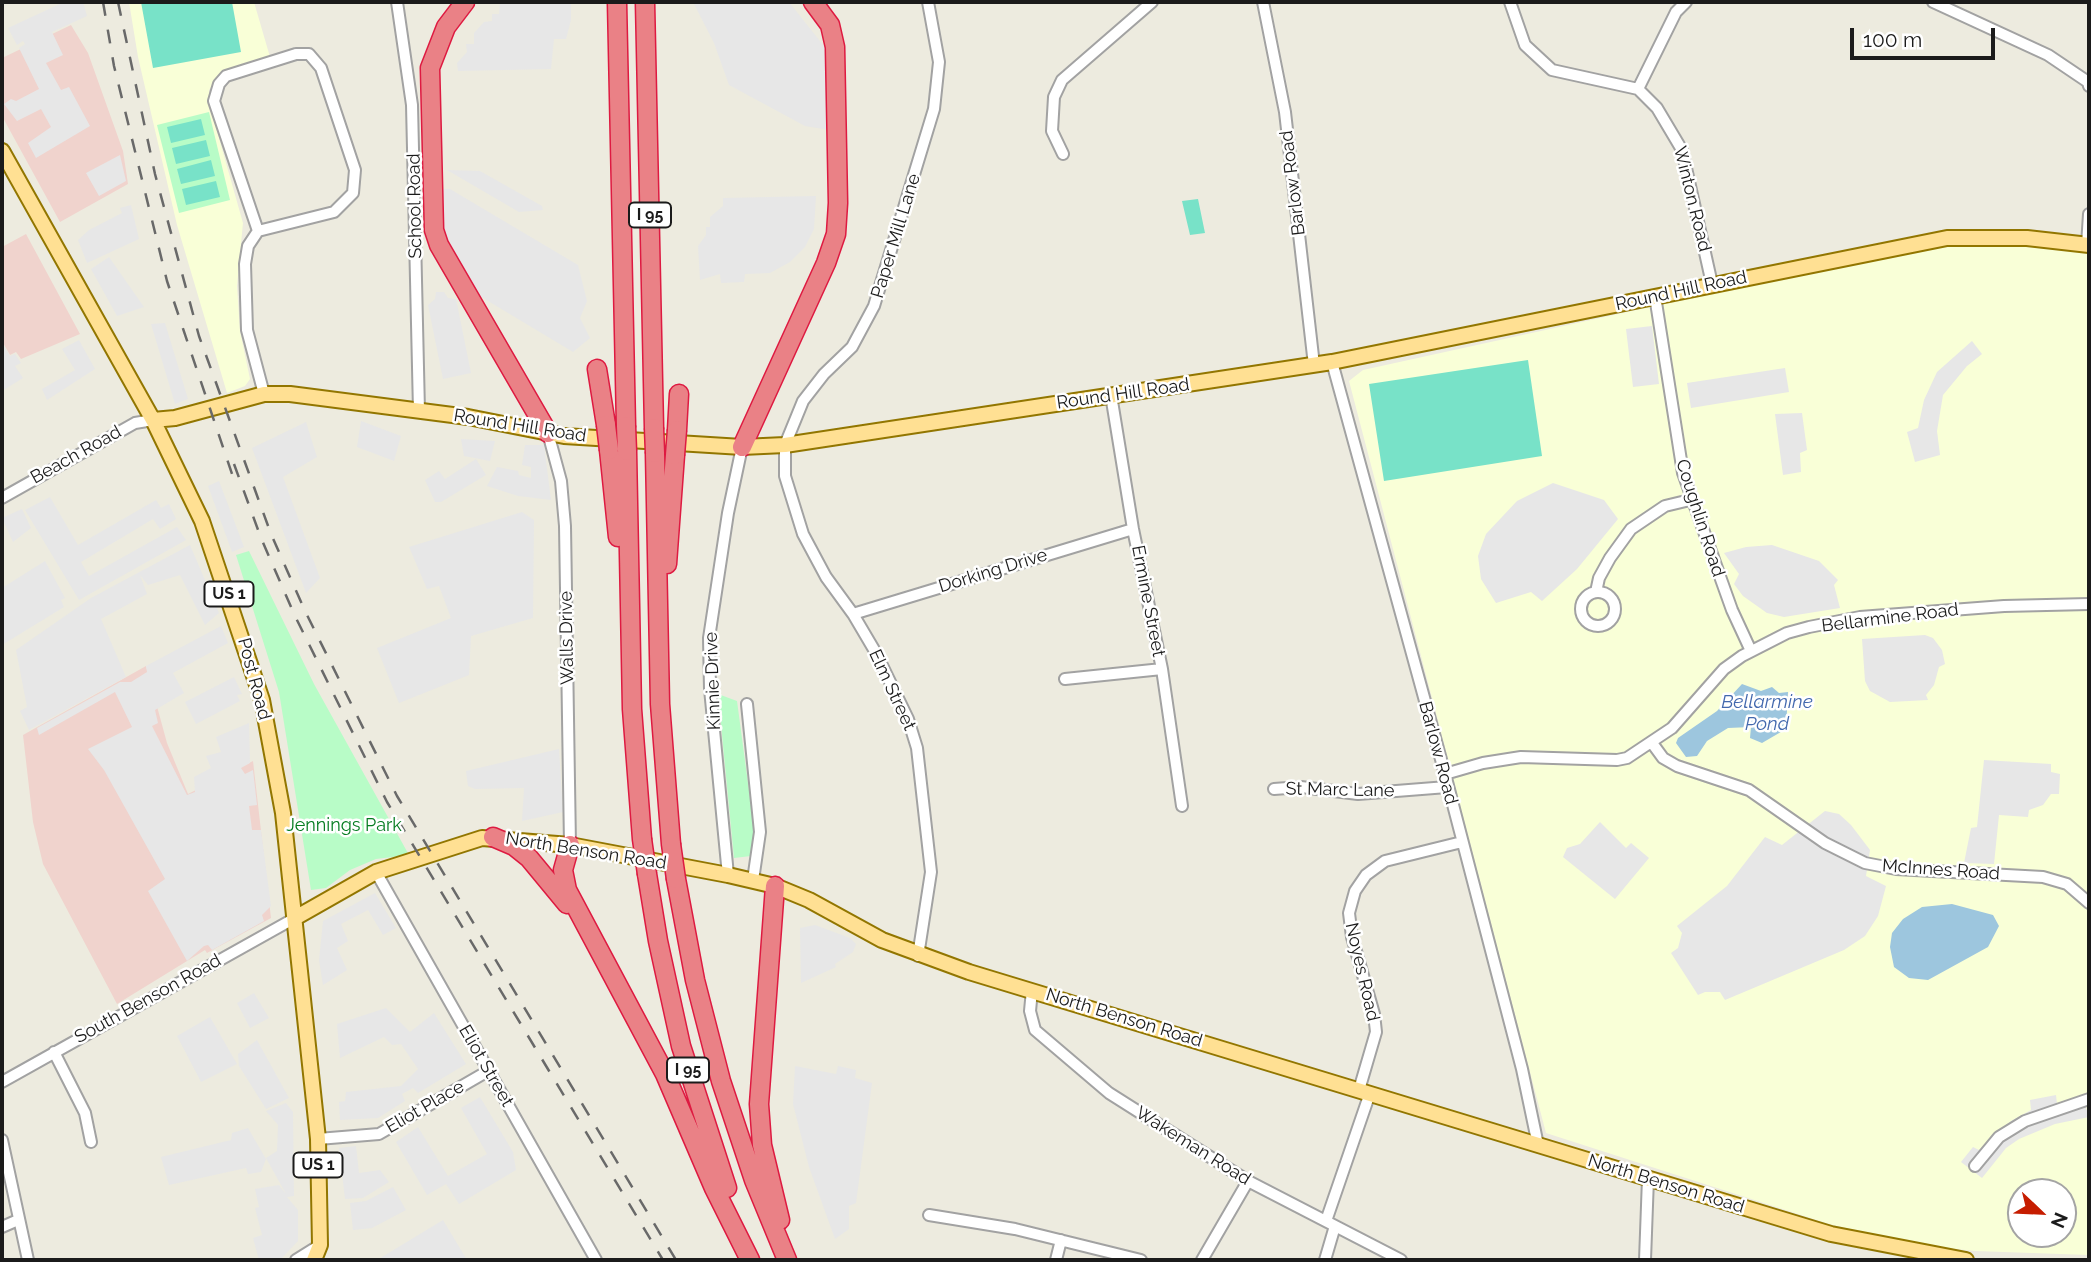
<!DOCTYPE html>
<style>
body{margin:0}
#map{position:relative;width:2091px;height:1262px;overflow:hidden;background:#edebdf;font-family:Raleway,sans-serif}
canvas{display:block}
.frame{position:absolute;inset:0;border:4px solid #1b1b1b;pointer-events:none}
.north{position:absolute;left:2007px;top:1178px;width:70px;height:70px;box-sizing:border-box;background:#fff;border:2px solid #a4a4a4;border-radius:50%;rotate:113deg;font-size:19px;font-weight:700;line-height:28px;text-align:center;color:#1b1b1b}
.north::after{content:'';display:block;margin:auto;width:24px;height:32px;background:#c61d00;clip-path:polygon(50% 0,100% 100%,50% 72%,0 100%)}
.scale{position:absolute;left:1850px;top:28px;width:145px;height:32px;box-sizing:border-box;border:4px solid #1b1b1b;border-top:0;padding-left:9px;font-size:21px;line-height:24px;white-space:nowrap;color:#1b1b1b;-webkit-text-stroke:5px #fff;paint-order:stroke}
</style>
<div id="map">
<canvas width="2091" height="1262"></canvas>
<div class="frame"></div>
<div class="north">N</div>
<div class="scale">100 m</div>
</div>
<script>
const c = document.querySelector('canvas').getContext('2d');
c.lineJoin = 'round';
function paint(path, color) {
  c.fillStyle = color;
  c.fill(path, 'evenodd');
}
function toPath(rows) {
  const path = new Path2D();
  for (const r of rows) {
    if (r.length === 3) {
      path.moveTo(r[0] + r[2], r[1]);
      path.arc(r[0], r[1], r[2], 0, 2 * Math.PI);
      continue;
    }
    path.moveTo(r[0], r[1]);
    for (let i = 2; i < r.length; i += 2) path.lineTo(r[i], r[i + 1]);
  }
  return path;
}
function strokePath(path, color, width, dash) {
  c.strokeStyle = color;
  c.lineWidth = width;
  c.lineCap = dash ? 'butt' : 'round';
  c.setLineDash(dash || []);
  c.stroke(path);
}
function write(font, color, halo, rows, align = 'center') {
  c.font = font + ' Raleway,sans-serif';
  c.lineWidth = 5;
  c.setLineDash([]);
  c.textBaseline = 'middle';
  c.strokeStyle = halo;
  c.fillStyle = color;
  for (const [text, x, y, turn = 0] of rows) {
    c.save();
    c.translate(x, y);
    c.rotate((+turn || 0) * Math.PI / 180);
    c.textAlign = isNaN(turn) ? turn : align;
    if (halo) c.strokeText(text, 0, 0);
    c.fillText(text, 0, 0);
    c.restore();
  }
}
const commercial = toPath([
 [71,25,88,53,123,151,128,184,60,222,2,116,2,58],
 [26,234,80,334,21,359,16,352,10,355,2,341,2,247],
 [146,666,167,743,188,794,253,761,271,918,207,953,205,950,117,1004,43,864,33,822,23,735]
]);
const education = toPath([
 [129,2,254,2,270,57,223,70,209,90,211,110,243,223,237,286,240,331,250,379,245,386,227,393,177,225,138,57],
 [2010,244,2089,248,2089,1255,1975,1251,1917,1245,1829,1224,1546,1133,1349,381,1363,370,1846,264,1952,245],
 [2021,1192,2063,1192,2063,1234,2021,1234]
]);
const park = toPath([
 [209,112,230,200,179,213,157,125],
 [249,551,314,684,409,855,376,859,350,870,326,888,311,890,279,692,236,555],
 [718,694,737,701,754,828,751,856,734,858]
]);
const pitch = toPath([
 [141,2,232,2,241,52,153,68],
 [201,119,205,135,171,143,167,127],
 [206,140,210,156,176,164,172,148],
 [211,160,215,176,181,184,177,169],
 [216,181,220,197,186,205,182,189],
 [1198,199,1205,233,1190,235,1182,201],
 [1528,360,1542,456,1384,481,1369,384]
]);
const parking = toPath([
 [64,2,83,2,87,16,52,32,63,55,46,63,61,90,69,87,90,126,36,158,28,143,51,127,41,109,17,121,4,104,11,99,16,101,39,89,19,48,25,44,23,41,17,45,8,28],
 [500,2,571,2,571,20,566,39,554,39,551,69,458,71,457,63,467,52,466,44,474,44,474,33,484,22,492,21,492,14,499,14],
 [693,2,789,2,827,50,830,130,805,126,729,85,714,43],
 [120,155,126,181,99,196,86,173],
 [447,170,480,171,542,206,543,210,519,212],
 [439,189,450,189,578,265,587,301,580,318,590,338,573,352,478,295,447,244,441,226],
 [816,196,814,229,805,247,790,262,770,273,745,274,744,282,721,283,720,274,700,280,698,246,706,235,706,227,710,227,710,217,723,206,723,198],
 [131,205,139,239,87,263,78,240,89,230,122,213,120,208],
 [109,257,144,307,117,316,91,269],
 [436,292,444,292,448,298,456,299,471,373,443,379,428,305,435,299],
 [165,323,188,399,175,404,151,324],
 [1652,326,1659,384,1633,387,1626,329],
 [79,340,95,369,47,400,42,389,75,370,62,349],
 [1972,341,1982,354,1967,366,1943,395,1937,431,1940,455,1915,462,1907,432,1918,428,1924,400,1937,372],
 [2,343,10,356,15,354,21,363,15,366,23,378,2,391],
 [1785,368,1789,392,1691,408,1687,383],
 [1802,413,1807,450,1800,453,1801,472,1783,475,1775,414],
 [361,421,401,436,394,461,357,447],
 [306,422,317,457,283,477,320,578,306,593,252,448],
 [461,439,495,441,490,461,464,456],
 [525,445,544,445,551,500,518,496,487,486,497,467,518,471,519,475,531,478,531,467,522,465],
 [476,459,486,475,441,502,435,502,425,480,439,471,445,479],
 [219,481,244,547,232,552,208,486],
 [1553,483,1604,500,1618,519,1577,569,1542,601,1531,592,1496,603,1481,579,1478,556,1486,534,1517,501],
 [50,497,78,545,156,500,161,508,169,504,176,519,160,529,153,519,81,562,89,576,177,527,186,540,79,600,25,510],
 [22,509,31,528,13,542,2,518],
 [522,512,534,520,533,618,471,636,469,675,399,703,377,648,451,618,439,586,427,589,409,547],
 [190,545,219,613,205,625,180,575,148,585,140,575,147,594,101,619,126,677,29,730,20,711,27,707,16,650,91,598],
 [1772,545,1819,561,1838,580,1834,585,1840,608,1784,617,1767,613,1743,596,1734,584,1739,574,1724,553,1746,547],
 [45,561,65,598,61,600,64,607,2,645,2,588],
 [221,626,228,643,173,673,184,693,155,710,158,723,152,726,187,795,195,792,194,777,211,768,206,756,221,752,216,737,249,723,250,763,241,768,245,774,253,770,257,805,249,806,252,830,261,830,271,906,262,915,264,921,212,950,208,945,204,946,187,961,148,891,165,879,104,770,88,749,132,727,115,692,39,735,37,728,120,682,131,682,147,672,146,666],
 [1925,635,1933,638,1942,650,1945,664,1939,667,1934,685,1926,695,1928,700,1890,702,1870,691,1865,681,1862,639],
 [234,677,242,694,237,695,240,701,196,724,185,702],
 [559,749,563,812,522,821,524,788,475,789,468,786,466,771],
 [1984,760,2051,764,2051,772,2060,774,2059,794,2051,794,2043,805,2029,810,2028,817,1999,815,1994,864,1964,863,1971,828,1977,827],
 [1825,811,1839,814,1851,825,1870,850,1866,876,1886,886,1878,916,1865,936,1844,950,1725,1000,1720,992,1705,992,1698,995,1671,953,1678,948,1682,933,1677,926,1727,886,1765,837,1782,845],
 [1600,822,1626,848,1631,843,1649,858,1615,899,1563,857,1567,848,1580,844],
 [375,893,396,928,383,935,368,910,341,924,348,941,337,948,347,970,323,985,319,960,323,921],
 [815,925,850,938,856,944,853,952,835,964,836,967,801,983,800,928],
 [254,993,269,1018,250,1028,237,1003],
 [386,1008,410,1032,434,1013,466,1064,418,1093,413,1088,402,1094,405,1101,378,1118,340,1120,339,1102,345,1101,346,1092,401,1086,418,1069,401,1044,392,1045,384,1037,340,1058,337,1024],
 [210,1017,237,1064,201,1082,177,1036],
 [257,1040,289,1098,266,1109,239,1066,238,1054],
 [795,1066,836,1074,838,1066,856,1070,855,1078,872,1083,856,1203,849,1206,849,1229,835,1239,809,1167,793,1104],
 [2056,1095,2057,1104,2083,1098,2089,1117,2055,1124,2019,1139,2006,1148,1982,1178,1961,1162,1973,1147,1979,1150,2011,1121,2031,1110,2030,1100],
 [480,1097,513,1152,516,1170,459,1204,446,1184,427,1195,396,1142,418,1127,448,1176,487,1154,461,1108],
 [286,1103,293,1112,294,1196,287,1197,298,1210,298,1241,280,1260,259,1260,253,1238,262,1235,255,1208,259,1207,255,1189,279,1185,286,1194,266,1158,277,1151,278,1125,266,1111],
 [248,1128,266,1159,261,1172,248,1174,246,1168,169,1185,161,1157,231,1140,232,1133],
 [356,1146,359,1173,380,1170,389,1182,363,1198,345,1199,339,1148],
 [393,1187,406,1210,372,1228,353,1230,350,1203,366,1201],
 [443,1220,467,1260,377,1260]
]);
const water = toPath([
 [1742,684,1761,691,1772,687,1779,693,1788,692,1786,729,1762,743,1750,738,1751,727,1728,728,1707,741,1697,756,1686,757,1676,743,1678,738,1717,711],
 [1952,904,1993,915,1999,926,1988,947,1928,980,1909,978,1894,967,1890,947,1892,933,1903,919,1922,907]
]);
const minor = toPath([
 [397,2,412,105,419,411],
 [1263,2,1285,112,1314,365],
 [1510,2,1525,45,1552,70,1638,89,1657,108,1682,150,1712,284],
 [1933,2,2048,55,2088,82,2089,86],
 [296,54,309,54,321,68,355,170,353,193,334,212,258,231,214,101,219,84,226,76,296,54],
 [1638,89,1676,12,1686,2],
 [1063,154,1052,131,1054,97,1062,80,1152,2],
 [258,231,248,246,245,264,247,330,264,394],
 [2087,245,2089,214],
 [1655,296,1683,473,1732,610,1751,651],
 [1332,362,1445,774,1522,1069,1538,1145],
 [1111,395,1133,529,1162,669,1182,806],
 [548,433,561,481,565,526,570,845],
 [2,498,135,423,153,420],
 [1596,592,1599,578,1610,558,1631,529,1665,506,1690,500],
 [1598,609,17],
 [853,614,1133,529],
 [1065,679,1162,669],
 [747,704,760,832,753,880],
 [1652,743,1663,758,1677,766,1749,790,1825,843,1865,863,1896,869,2043,877,2067,884,2089,903],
 [1445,774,1483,763,1521,757,1617,760,1627,758,1672,728,1724,669,1742,656,1787,633,1809,627,1860,617,2004,606,2089,604],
 [1274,789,1301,787,1358,794,1447,787],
 [376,872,596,1260],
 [728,875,710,689,709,638,728,513,742,447],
 [918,956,931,872,917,748,908,719,876,653,853,614,826,577,803,534,785,476,785,445,803,401,824,374,852,347,874,306,934,109,939,62,928,2],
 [1032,990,1030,1011,1035,1030,1109,1093,1248,1181,1401,1260],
 [54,1052,85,1113,91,1142],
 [2,1082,295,918],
 [1359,1090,1376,1032,1374,1014,1352,937,1349,913,1355,891,1366,875,1385,861,1462,842],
 [318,1139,379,1134,488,1071],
 [2,1140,28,1260],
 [1975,1166,1999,1137,2025,1121,2089,1099],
 [929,1215,1015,1229,1141,1260],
 [1326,1221,1370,1093],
 [2,1227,18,1220],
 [296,1260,320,1245],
 [1056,1260,1061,1240],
 [1202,1260,1248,1181],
 [1325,1260,1335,1226],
 [1645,1260,1648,1178]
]);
const major = toPath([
 [2,151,153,420,202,521,262,700,283,813,318,1139,320,1245,314,1260],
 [153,420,175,418,264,394,290,394,468,417,564,436,742,447,785,445,1332,362,1947,238,2027,238,2089,245],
 [295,918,376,872,482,838,570,845,728,875,775,886,809,900,882,940,969,972,1831,1234,1966,1260]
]);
const highway = toPath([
 [465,2,446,27,430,68,434,230,439,245,548,433],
 [617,2,626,426],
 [645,2,654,428],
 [597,369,606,425],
 [677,430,679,394],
 [742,447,826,263,836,234,838,203,835,47,830,25,813,2],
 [609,450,618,537],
 [627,451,632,709,642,839],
 [655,453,660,704,671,844],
 [667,564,675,455],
 [493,837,514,846,529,858,567,904],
 [570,845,563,870,567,890,665,1074,714,1188,750,1260],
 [647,874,658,941,681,1046,727,1188],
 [676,879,695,980,721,1081,754,1180,787,1260],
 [775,886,759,1104,762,1145,780,1220]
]);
const rail = toPath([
 [103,2,114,66,167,281,232,474],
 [118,2,155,174,199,336,271,534,305,611,397,796,676,1260],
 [234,464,261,538,295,616,387,802,663,1260]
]);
const highwayBridge = toPath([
 [606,425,609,450],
 [626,426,627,451],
 [654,428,655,453],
 [675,455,677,430],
 [642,839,647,874],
 [671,844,676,879]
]);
const shields = [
 [650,215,42],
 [229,594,49],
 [688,1070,42],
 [318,1165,49]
];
const shieldNames = [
 ["I 95",650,215],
 ["US 1",229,594],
 ["I 95",688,1070],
 ["US 1",318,1165]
];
const streetNames = [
 ["Barlow Road",1293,183,-97],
 ["Winton Road",1692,199,76],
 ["School Road",415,206,-91],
 ["Paper Mill Lane",896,236,-73],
 ["Round Hill Road",1681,291,-12],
 ["Round Hill Road",1123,394,-8],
 ["Round Hill Road",520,426,9],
 ["Beach Road",76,455,-29],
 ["Coughlin Road",1700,518,72],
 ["Dorking Drive",993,571,-17],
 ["Ermine Street",1148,601,79],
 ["Bellarmine Road",1890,618,-7],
 ["Walls Drive",567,638,-91],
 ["Post Road",254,679,75],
 ["Kinnie Drive",713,681,-92],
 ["Elm Street",892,690,65],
 ["Barlow Road",1438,753,75],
 ["St Marc Lane",1340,790,1],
 ["North Benson Road",586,851,9],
 ["McInnes Road",1941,870,4],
 ["Noyes Road",1362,972,77],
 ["South Benson Road",148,999,-29],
 ["North Benson Road",1124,1018,17],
 ["Eliot Street",486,1066,60],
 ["Eliot Place",425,1107,-30],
 ["Wakeman Road",1193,1146,32],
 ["North Benson Road",1666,1184,17]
];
const parkNames = [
 ["Jennings Park",344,826]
];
const waterNames = [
 ["Bellarmine",1767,702],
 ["Pond",1767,724]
];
paint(commercial, '#f0d3cd');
paint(education, '#f9ffd7');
paint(park, '#b8fcc7');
paint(pitch, '#78e2c8');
paint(parking, '#e7e7e7');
paint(water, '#9dc6de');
strokePath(minor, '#a2a2a2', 14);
strokePath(major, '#927600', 18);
strokePath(highway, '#de1a41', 21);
strokePath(minor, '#fff', 10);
strokePath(major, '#ffe093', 14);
strokePath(highway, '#ea8186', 18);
strokePath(rail, '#696969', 2.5, [14, 14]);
strokePath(highwayBridge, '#de1a41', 21, []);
strokePath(highwayBridge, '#ea8186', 18);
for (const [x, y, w] of shields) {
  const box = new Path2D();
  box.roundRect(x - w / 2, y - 12.5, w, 25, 5);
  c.fillStyle = '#fff';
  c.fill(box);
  strokePath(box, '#1b1b1b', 2);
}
write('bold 16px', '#1b1b1b', null, shieldNames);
write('18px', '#1b1b1b', '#fff', streetNames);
write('18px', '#057c20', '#fff', parkNames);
write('italic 19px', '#4369ae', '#fff', waterNames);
</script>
